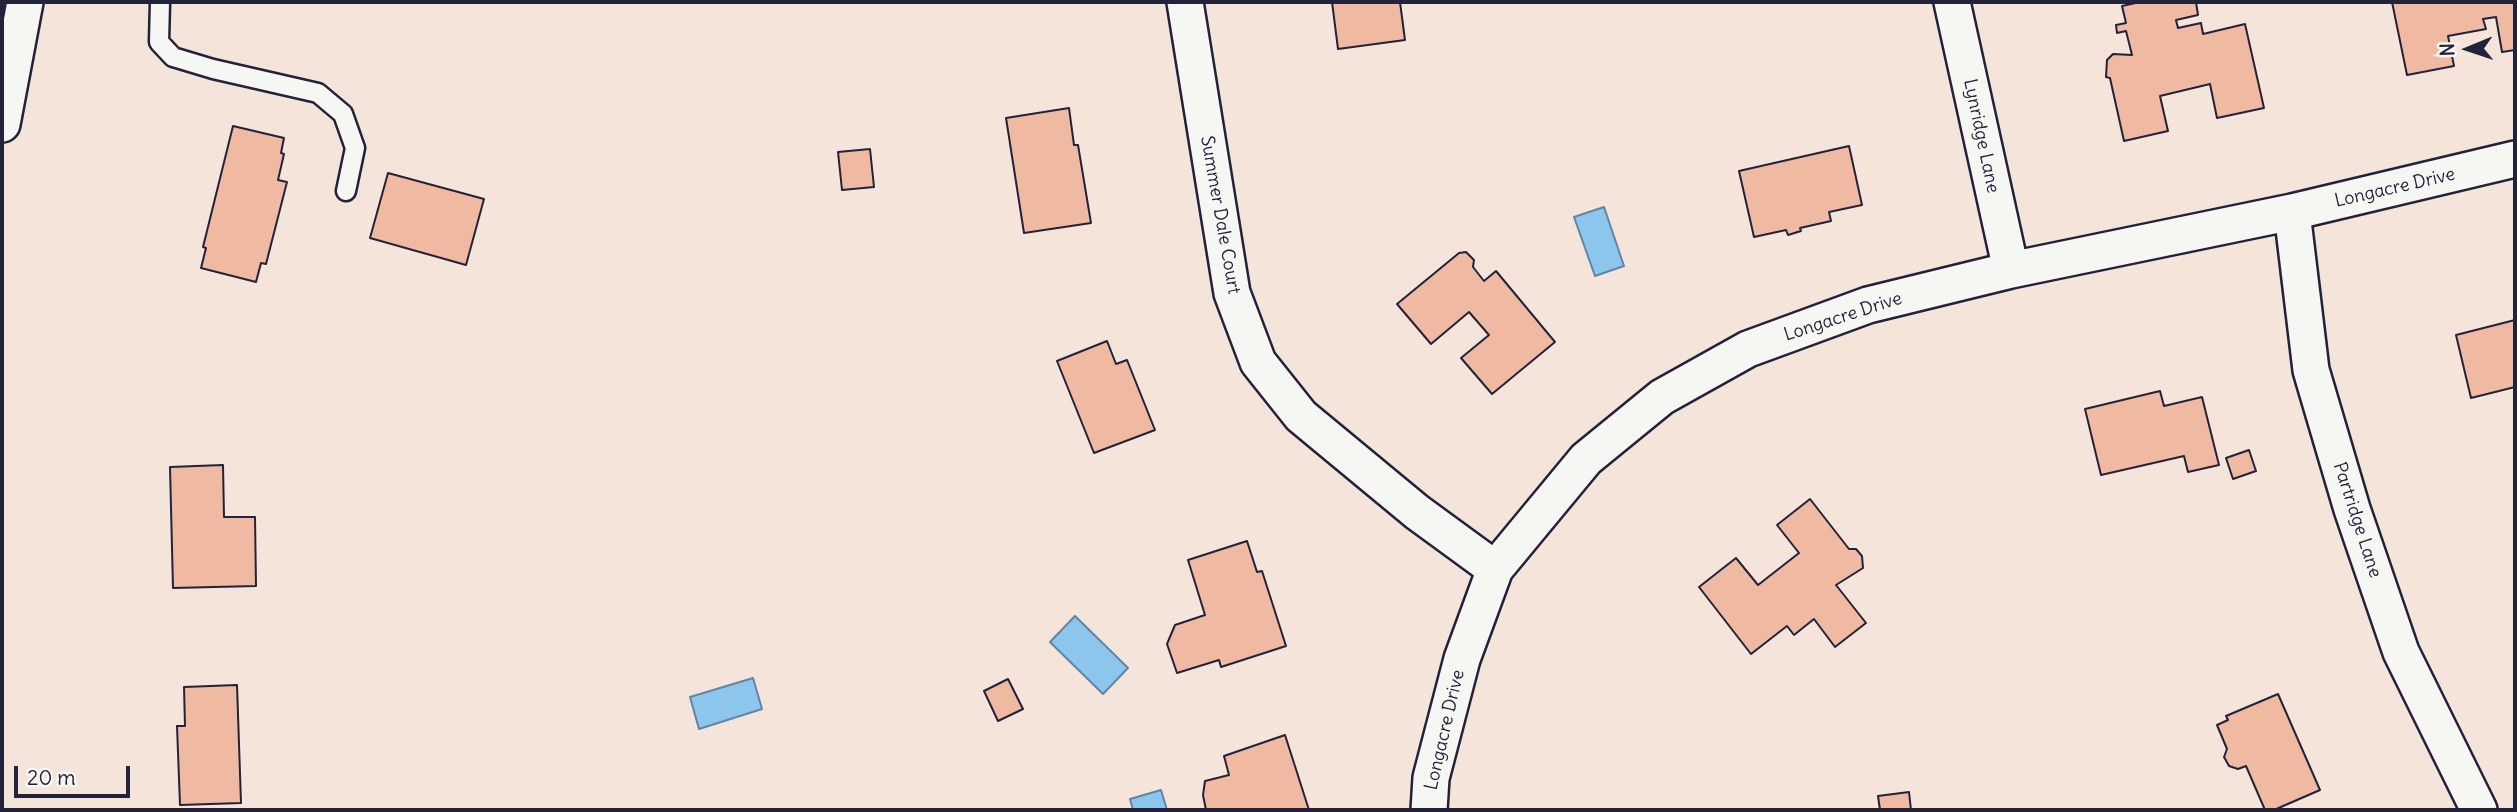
<!DOCTYPE html>
<style>
body{margin:0}
#map{position:relative;width:2517px;height:812px;overflow:hidden;background:#f4e4da;font-family:Delius,sans-serif}
canvas{display:block}
.frame{position:absolute;inset:0;border:4px solid #22223b;pointer-events:none}
.north{position:absolute;left:2433px;top:14px;width:70px;height:70px;-webkit-text-stroke:5px #f6f6f2;paint-order:stroke;rotate:268deg;font-size:19px;font-weight:700;line-height:28px;text-align:center;color:#22223b}
.north::after{content:'';display:block;margin:auto;width:24px;height:32px;background:#22223b;clip-path:polygon(50% 0,100% 100%,50% 72%,0 100%)}
.scale{position:absolute;left:14px;top:766px;width:116px;height:32px;box-sizing:border-box;border:4px solid #22223b;border-top:0;padding-left:9px;font-size:21px;line-height:24px;white-space:nowrap;color:#22223b;-webkit-text-stroke:5px #f6f6f2;paint-order:stroke}
</style>
<div id="map">
<canvas width="2517" height="812"></canvas>
<div class="frame"></div>
<div class="north">N</div>
<div class="scale">20 m</div>
</div>
<script>
const c = document.querySelector('canvas').getContext('2d');
c.lineJoin = 'round';
function paint(path, color) {
  c.fillStyle = color;
  c.fill(path, 'evenodd');
}
function toPath(rows) {
  const path = new Path2D();
  for (const r of rows) {
    path.moveTo(r[0], r[1]);
    for (let i = 2; i < r.length; i += 2) path.lineTo(r[i], r[i + 1]);
  }
  return path;
}
function strokePath(path, color, width, dash) {
  c.strokeStyle = color;
  c.lineWidth = width;
  c.lineCap = dash ? 'butt' : 'round';
  c.setLineDash(dash || []);
  c.stroke(path);
}
function write(font, color, halo, rows, align = 'center') {
  c.font = font + ' Delius,sans-serif';
  c.lineWidth = 5;
  c.setLineDash([]);
  c.textBaseline = 'middle';
  c.strokeStyle = halo;
  c.fillStyle = color;
  for (const [text, x, y, turn = 0] of rows) {
    c.save();
    c.translate(x, y);
    c.rotate((+turn || 0) * Math.PI / 180);
    c.textAlign = isNaN(turn) ? turn : align;
    if (halo) c.strokeText(text, 0, 0);
    c.fillText(text, 0, 0);
    c.restore();
  }
}
const water = toPath([
 [1604,207,1624,266,1595,276,1574,217,1604,207],
 [1075,616,1128,668,1103,694,1050,642,1075,616],
 [753,678,762,709,699,729,690,697,753,678],
 [1161,790,1167,810,1133,810,1130,799,1161,790]
]);
const building = toPath([
 [1332,2,1400,2,1405,40,1338,49,1332,2],
 [2140,2,2196,2,2198,15,2176,20,2178,28,2201,23,2203,34,2245,24,2264,108,2217,118,2210,84,2160,96,2168,131,2124,141,2110,78,2106,77,2107,60,2113,54,2132,55,2126,31,2117,33,2116,25,2126,23,2122,6,2140,2],
 [2392,2,2515,2,2515,50,2502,52,2496,17,2483,19,2486,29,2448,36,2454,66,2407,75,2392,2],
 [1069,108,1074,145,1078,145,1091,223,1024,233,1006,118,1069,108],
 [233,126,284,138,281,153,284,154,278,180,287,182,266,264,261,263,256,282,201,268,206,248,203,247,233,126],
 [1849,146,1862,205,1829,212,1831,221,1800,228,1801,231,1788,235,1786,230,1754,237,1739,171,1849,146],
 [870,149,874,187,842,190,838,152,870,149],
 [388,173,484,199,466,265,370,238,388,173],
 [1466,252,1474,260,1473,267,1484,281,1496,271,1555,342,1492,394,1461,358,1489,335,1469,312,1431,344,1397,304,1459,253,1466,252],
 [2515,320,2515,387,2471,398,2456,335,2515,320],
 [1107,341,1116,364,1127,360,1155,430,1094,453,1057,361,1107,341],
 [2160,391,2164,406,2202,397,2219,465,2188,472,2184,456,2101,475,2085,409,2160,391],
 [2249,450,2256,471,2233,479,2226,458,2249,450],
 [223,465,224,517,255,517,256,586,173,588,170,467,223,465],
 [1810,499,1849,549,1856,549,1862,556,1863,568,1836,585,1866,623,1835,647,1814,619,1794,635,1787,626,1751,654,1699,587,1736,558,1758,585,1799,553,1777,525,1810,499],
 [1247,541,1257,572,1262,571,1286,646,1221,667,1219,660,1177,673,1167,644,1175,625,1205,615,1188,560,1247,541],
 [1008,679,1023,709,998,721,984,691,1008,679],
 [237,685,241,803,180,805,177,726,185,726,184,687,237,685],
 [2278,694,2320,790,2274,810,2265,810,2246,766,2238,769,2229,766,2224,757,2227,749,2217,725,2228,720,2226,716,2278,694],
 [1285,735,1309,810,1206,810,1203,795,1205,781,1229,775,1224,756,1285,735],
 [1909,792,1911,810,1880,810,1878,796,1909,792]
]);
const service = toPath([
 [160,2,159,42,173,57,213,69,318,93,343,114,355,148,346,191]
]);
const minor = toPath([
 [1185,2,1232,293,1258,362,1301,416,1417,512,1495,569],
 [1952,2,2011,270],
 [2,124,25,2],
 [2292,212,2311,370,2352,509,2401,652,2479,810],
 [1429,810,1431,778,1462,659,1495,569,1586,459,1662,397,1748,349,1868,305,2011,270,2292,212,2515,159]
]);
const streetNames = [
 ["Lynridge Lane",1981,136,78],
 ["Longacre Drive",2395,188,-13],
 ["Summer Dale Court",1220,215,80],
 ["Longacre Drive",1843,317,-18],
 ["Partridge Lane",2357,520,72],
 ["Longacre Drive",1445,730,-77]
];
paint(water, '#8dc6ec');
strokePath(water, '#6284a5', 2);
paint(building, '#efb9a2');
strokePath(building, '#22223b', 2);
strokePath(service, '#22223b', 23);
strokePath(minor, '#22223b', 40);
strokePath(service, '#f6f6f2', 18);
strokePath(minor, '#f6f6f2', 35);
write('18px', '#22223b', '#f6f6f2', streetNames);
</script>
